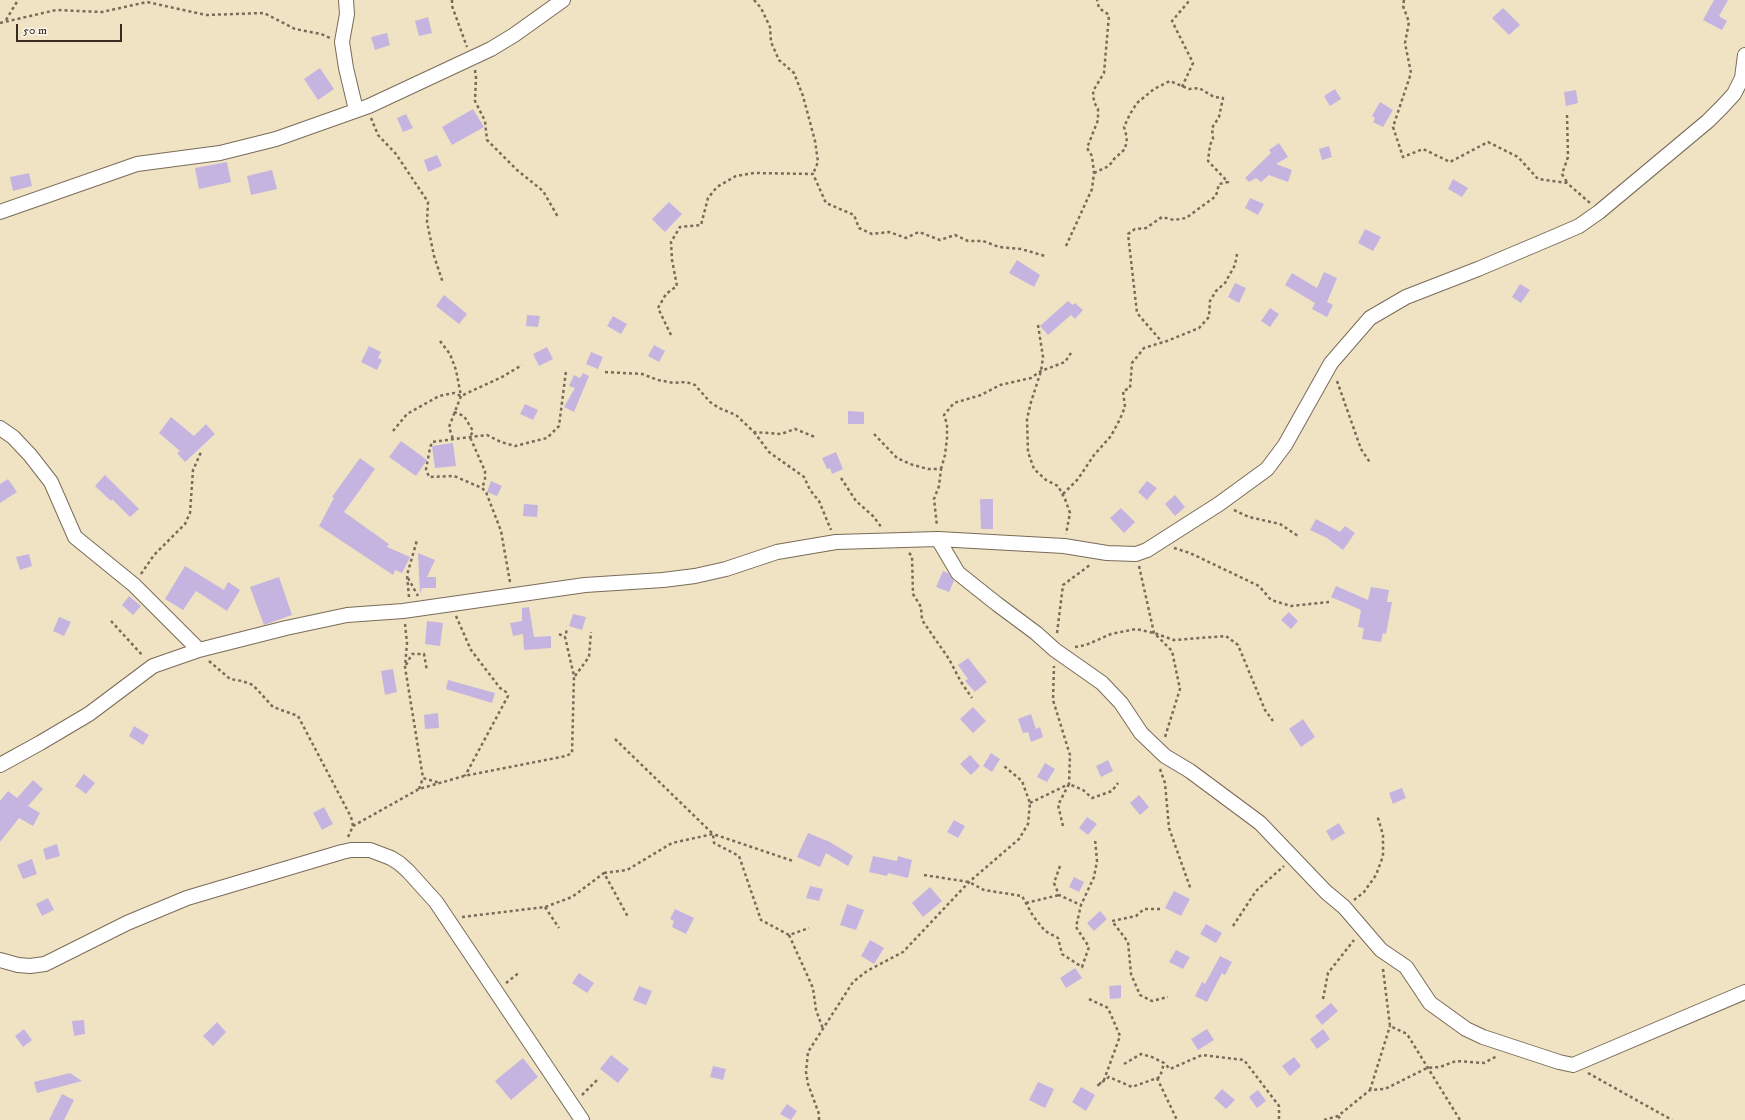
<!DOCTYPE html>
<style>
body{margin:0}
#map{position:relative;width:1745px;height:1120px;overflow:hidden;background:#efe3c4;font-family:"IM FELL DW Pica",serif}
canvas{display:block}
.scale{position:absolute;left:16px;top:24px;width:106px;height:18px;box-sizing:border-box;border:2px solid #3b2a1e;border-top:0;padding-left:5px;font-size:12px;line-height:14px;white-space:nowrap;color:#3b2a1e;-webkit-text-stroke:3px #fbf7ec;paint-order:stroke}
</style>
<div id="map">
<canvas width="1745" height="1120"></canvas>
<div class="scale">50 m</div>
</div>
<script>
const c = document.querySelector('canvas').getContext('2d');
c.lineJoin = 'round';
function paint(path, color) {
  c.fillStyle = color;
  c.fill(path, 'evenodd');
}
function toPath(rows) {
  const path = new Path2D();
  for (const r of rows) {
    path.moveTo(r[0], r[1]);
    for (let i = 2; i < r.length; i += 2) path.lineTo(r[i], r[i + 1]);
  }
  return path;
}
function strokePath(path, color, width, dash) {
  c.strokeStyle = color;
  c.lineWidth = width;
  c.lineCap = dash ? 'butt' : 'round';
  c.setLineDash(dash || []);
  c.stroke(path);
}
const building = toPath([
 [1714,0,1728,0,1719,16,1727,21,1722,30,1703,20],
 [1503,8,1520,25,1509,35,1492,18],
 [428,17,432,33,419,36,415,21],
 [387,33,390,45,375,50,371,37],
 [320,68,334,89,318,100,304,79],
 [1335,89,1341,99,1330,106,1324,96],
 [1576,90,1578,103,1566,106,1564,92],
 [1380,102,1393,110,1383,127,1373,122,1375,118,1372,116],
 [473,109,484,127,452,145,442,127],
 [406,114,413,128,403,132,397,118],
 [1279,143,1288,157,1276,164,1292,170,1288,182,1269,175,1261,182,1256,178,1249,182,1245,178,1271,153,1269,150],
 [1329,146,1332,157,1322,160,1319,149],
 [437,155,442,166,428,172,424,160],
 [227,162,231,182,199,189,195,168],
 [272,170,277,189,251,195,247,176],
 [29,173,32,186,13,191,10,177],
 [1453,179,1468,188,1462,197,1448,189],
 [1250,198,1264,204,1258,215,1245,208],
 [669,202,682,214,665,232,652,219],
 [1365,229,1381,237,1373,251,1358,243],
 [1017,260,1040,275,1034,287,1009,273],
 [1324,272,1337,278,1327,302,1333,305,1327,317,1312,309,1315,303,1285,285,1292,273,1317,288],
 [1235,283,1246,288,1239,303,1228,297],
 [1520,284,1530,290,1521,303,1512,297],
 [444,295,467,314,459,324,436,306],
 [1068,301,1073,305,1075,303,1083,310,1075,319,1071,315,1048,335,1040,326],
 [1270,308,1279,314,1270,327,1261,321],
 [527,315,540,316,538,327,526,326],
 [613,316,627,324,621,334,607,326],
 [654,345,665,351,659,362,648,356],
 [369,346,381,352,378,358,382,360,377,370,361,362],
 [547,347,553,359,539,366,533,354],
 [591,352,603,357,598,369,586,364],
 [583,373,589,376,574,412,564,407,575,388,569,386,574,375,580,378],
 [525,404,538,410,533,420,520,414],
 [848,411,864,412,864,424,848,424],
 [171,417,194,436,206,424,215,434,185,462,177,453,180,451,159,433],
 [401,441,427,460,416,476,389,457],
 [453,443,456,466,435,468,432,446],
 [836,452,843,469,832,474,830,468,827,469,822,458],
 [360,458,375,469,344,512,389,544,387,547,410,557,402,573,395,570,393,575,319,526,334,498,332,497],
 [105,475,139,509,130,517,112,499,111,501,95,486],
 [8,479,17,492,0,503,0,484],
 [491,481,502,486,497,496,487,492],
 [1147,481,1157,488,1147,500,1138,492],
 [1175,495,1185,507,1175,516,1165,504],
 [980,499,993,499,993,529,981,529],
 [524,504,538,505,537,517,523,516],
 [1121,508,1135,522,1124,533,1110,518],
 [1316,519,1340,532,1345,526,1355,533,1343,550,1327,538,1310,530],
 [418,553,435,560,427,577,436,577,436,588,422,588,420,594],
 [29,554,32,566,20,570,16,557],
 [185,566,224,590,228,582,240,590,227,611,196,591,183,610,165,599],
 [943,571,948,573,954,581,949,592,936,587],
 [279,577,292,615,264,625,250,587],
 [1336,586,1368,600,1371,587,1389,590,1387,602,1392,602,1386,634,1383,633,1381,642,1362,639,1364,628,1358,627,1361,610,1331,597],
 [129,596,141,606,133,615,122,605],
 [529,607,534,637,551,636,551,648,524,650,523,634,513,636,510,623,522,621,522,608],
 [1289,612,1298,621,1291,629,1281,620],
 [573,614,586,617,582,630,569,626],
 [59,617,71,622,64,636,53,631],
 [427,621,443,623,440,646,425,644],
 [968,658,987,682,975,692,965,681,968,679,958,665],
 [393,669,397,692,385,695,381,671],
 [448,680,495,693,492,703,446,689],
 [973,707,986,721,973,733,960,719],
 [438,713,439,728,425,729,424,715],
 [1031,714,1036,729,1040,727,1043,737,1031,742,1028,732,1023,733,1018,719],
 [1303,719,1315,737,1301,747,1289,729],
 [134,726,149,735,143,745,129,736],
 [991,753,1000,759,992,772,983,766],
 [970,755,980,766,971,775,960,764],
 [1108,760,1113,771,1101,777,1096,766],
 [1045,763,1055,769,1047,782,1037,777],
 [84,774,95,783,86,794,75,786],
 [33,780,43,789,28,806,40,813,33,826,19,818,0,842,0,801,8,791,17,798],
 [1402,788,1406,798,1393,804,1389,793],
 [1139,795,1149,807,1140,815,1130,803],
 [324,807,333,824,322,830,313,813],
 [1087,817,1097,824,1088,835,1079,828],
 [954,820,965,826,958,838,947,832],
 [1339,823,1345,833,1332,841,1326,831],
 [808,833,830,842,853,856,848,866,826,853,820,867,797,857],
 [57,844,60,856,46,860,43,849],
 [873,856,897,861,898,856,912,860,908,878,888,873,887,876,869,872],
 [32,859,37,874,23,879,17,865],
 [1074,877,1084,882,1079,892,1069,887],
 [810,886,823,889,819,901,806,898],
 [930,887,942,901,923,917,912,903],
 [1174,891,1190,899,1181,916,1165,908],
 [48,898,54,910,42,916,36,904],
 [847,904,864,910,856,930,840,925],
 [675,909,694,918,686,934,672,927,674,921,670,919],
 [1100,911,1107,919,1094,931,1087,923],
 [1206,924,1222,933,1216,943,1200,934],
 [870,940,884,948,874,964,861,956],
 [1176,950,1190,957,1183,969,1169,962],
 [1220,956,1232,962,1225,975,1222,973,1207,1002,1195,996,1202,982,1205,984],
 [1075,968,1082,978,1066,988,1060,978],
 [579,973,594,983,587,993,572,983],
 [1121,985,1121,998,1110,999,1109,986],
 [639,986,652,991,646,1005,633,1000],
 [1331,1003,1338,1011,1322,1025,1315,1016],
 [84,1020,85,1034,74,1036,72,1021],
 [217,1022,226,1032,213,1046,203,1036],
 [24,1029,32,1040,23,1047,15,1036],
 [1207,1029,1214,1040,1198,1050,1191,1039],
 [1323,1029,1330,1039,1317,1049,1310,1039],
 [611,1055,629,1069,618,1083,600,1069],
 [1294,1057,1301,1066,1290,1076,1282,1066],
 [523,1058,538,1077,511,1100,495,1081],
 [713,1066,726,1069,723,1080,710,1077],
 [70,1073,82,1081,37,1093,34,1082],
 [1038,1082,1054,1089,1045,1108,1029,1100],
 [1081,1087,1095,1095,1086,1111,1072,1102],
 [1222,1089,1235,1100,1226,1109,1214,1098],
 [1258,1090,1266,1101,1257,1108,1249,1097],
 [62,1094,74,1100,64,1120,49,1120],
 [787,1104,797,1111,791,1120,780,1114]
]);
const path = toPath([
 [452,0,452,6,467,47],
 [754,0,761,8,770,27,771,42,779,60,794,73,803,96,815,141,818,162,813,174],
 [1404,0,1403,6,1409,22,1405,43,1411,73,1393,127,1403,157,1423,149,1450,162,1488,142,1518,157,1538,179,1567,183,1590,203],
 [6,20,18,0],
 [0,23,56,10,102,12,147,2,206,15,264,13,295,29,321,34,330,38],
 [475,70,476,78,475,101,485,121,487,140,517,170,543,191,558,217],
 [1182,87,1193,63,1172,21,1190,0],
 [1567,115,1568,157,1562,174,1567,182],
 [371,118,378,135,396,154,428,202,427,222,434,256,443,283],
 [1094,173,1109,166,1114,159,1125,149,1127,138,1124,127,1130,114,1137,103,1154,89,1170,81,1189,89,1199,88,1214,97,1223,98,1219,117,1212,128,1213,139,1210,145,1208,161,1228,182,1219,184,1216,196,1186,218,1174,220,1162,217,1146,228,1135,229,1128,234,1137,313,1162,342],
 [1066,246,1092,189,1094,173,1092,156,1087,148,1098,120,1098,109,1094,102,1093,91,1104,73,1109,15,1099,8,1097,0],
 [1038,325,1043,357,1041,371,1031,402,1027,419,1028,452,1034,469,1046,480,1058,486,1065,499,1070,513,1066,534],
 [671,335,658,308,666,294,677,286,672,260,671,242,680,227,701,225,708,198,717,187,736,176,754,173,813,174,826,203,854,215,859,228,872,234,889,232,906,238,919,232,940,240,955,235,968,241,983,241,999,247,1021,249,1045,256],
 [440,341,450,354,456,370,461,396,449,427,453,439],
 [605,372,642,374,658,380,674,383,686,382,695,385,710,402,719,408,736,415,754,432,781,434,795,429,815,437],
 [1337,381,1361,449,1371,464],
 [454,412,464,416,473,431,470,437,485,471,485,480,482,488],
 [393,431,407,414,439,396,454,393,461,396,502,377,522,365],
 [754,432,769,452,804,477,810,490,819,501,831,530],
 [874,434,897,458,910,464,928,469,941,469,939,486,934,499,937,526],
 [941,469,945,455,947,438,947,424,944,415,954,403,981,395,1000,385,1031,378,1041,371,1065,362,1071,353],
 [841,478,856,501,873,516,882,528],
 [1063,494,1078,479,1094,455,1111,436,1120,419,1125,407,1123,391,1130,388,1132,363,1144,348,1167,341,1199,328,1209,317,1210,301,1216,291,1225,283,1235,265,1237,254],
 [1234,510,1249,517,1280,524,1298,536],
 [1174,548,1190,553,1259,586,1271,600,1291,606,1329,602],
 [909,553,912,556,913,594,921,607,922,620,949,659,961,682,972,698],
 [1139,566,1154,633,1172,651,1180,689,1165,737],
 [141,574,154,555,185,524,190,513,193,470,201,452],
 [408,578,418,596],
 [510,582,501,531,486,492,482,488,454,476,429,477,426,469,430,448,432,442,470,437,487,435,501,442,515,446,547,438,559,426,566,371],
 [409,597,407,575,417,540],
 [456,616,471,650,500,688,506,692,508,696,465,776],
 [111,621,143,656],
 [405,624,407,643,405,667,423,778,440,783],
 [1057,633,1063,585,1090,565],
 [559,634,565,637],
 [1075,647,1086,645,1111,634,1136,629,1154,633,1174,640,1226,636,1238,645,1265,710,1273,721],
 [209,661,230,679,242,681,253,685,273,707,298,716,351,817,353,826],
 [406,665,412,654,424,654,427,671],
 [575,676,589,657,591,632],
 [615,739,713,834,714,843,739,856,761,920,789,935,809,928],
 [1160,769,1165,783,1169,828,1191,890],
 [419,789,423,778],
 [1030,803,1069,784,1070,755,1053,700,1054,666],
 [1063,826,1058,805,1069,784,1083,790,1092,798,1112,791,1118,783],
 [348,837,353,826,419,789,464,776,566,756,572,753,574,676,565,637,567,629],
 [1060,866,1054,883,1059,895,1081,905],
 [604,873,627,870,672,843,713,834,793,861],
 [924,875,969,882,984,890,1022,896,1033,916,1045,931,1058,938,1062,954,1082,967,1089,947,1076,927,1081,905,1094,877,1097,861,1095,839],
 [1354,900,1364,892,1376,875,1383,856,1383,835,1377,815],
 [1026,903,1059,895],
 [545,907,559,928],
 [1160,909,1144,909,1136,916,1112,921,1128,942,1131,974,1140,995,1152,1001,1168,997],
 [462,917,545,907,572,897,604,873,628,917],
 [1233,926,1256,891,1284,866],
 [789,935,813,988,816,1010,823,1029],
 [1383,969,1390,1026,1407,1034,1460,1120],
 [506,983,520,972],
 [1089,999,1108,1008,1120,1036,1104,1080,1097,1086,1109,1077,1132,1087,1160,1077,1164,1063],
 [1323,999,1328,973,1354,940],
 [1124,1064,1141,1054,1152,1057,1164,1063,1170,1069,1202,1055,1244,1060,1279,1106,1279,1120],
 [1588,1073,1672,1120],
 [1157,1078,1177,1120],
 [1370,1090,1390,1026],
 [582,1095,599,1078],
 [1338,1116,1341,1120],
 [819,1120,819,1114,808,1084,806,1072,808,1052,853,982,867,971,903,952,969,882,1019,839,1028,824,1030,803,1022,781,1004,766],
 [1324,1120,1338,1116,1370,1090,1385,1089,1427,1068,1440,1067,1456,1061,1484,1063,1497,1056]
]);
const minor = toPath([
 [346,0,347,14,342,42,346,68,356,110],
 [0,212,137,164,220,153,276,139,369,106,491,49,514,35,563,0],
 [0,428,13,437,30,455,51,482,75,537,134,585,199,650],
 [938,539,958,573,997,604,1036,633,1055,650,1102,683,1121,703,1141,733,1165,756,1190,771,1260,823,1326,892,1344,907,1381,950,1406,967,1430,1003,1466,1029,1483,1037,1559,1062,1573,1065,1745,992],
 [0,765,40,743,89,714,153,666,199,650,286,628,347,615,403,611,585,585,663,580,695,576,726,569,777,552,836,542,938,539,1064,546,1107,553,1136,554,1147,550,1219,504,1267,469,1285,445,1331,363,1370,318,1406,297,1478,269,1556,236,1579,226,1599,212,1708,121,1722,107,1734,94,1742,78,1745,55],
 [0,960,18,965,30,966,45,964,127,923,187,898,342,852,351,850,370,850,391,858,399,863,408,871,436,902,582,1120]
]);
paint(building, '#c6b4e0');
strokePath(minor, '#7a6b58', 16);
strokePath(path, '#7a6b58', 2.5, [3, 3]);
strokePath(minor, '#fff', 14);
</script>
